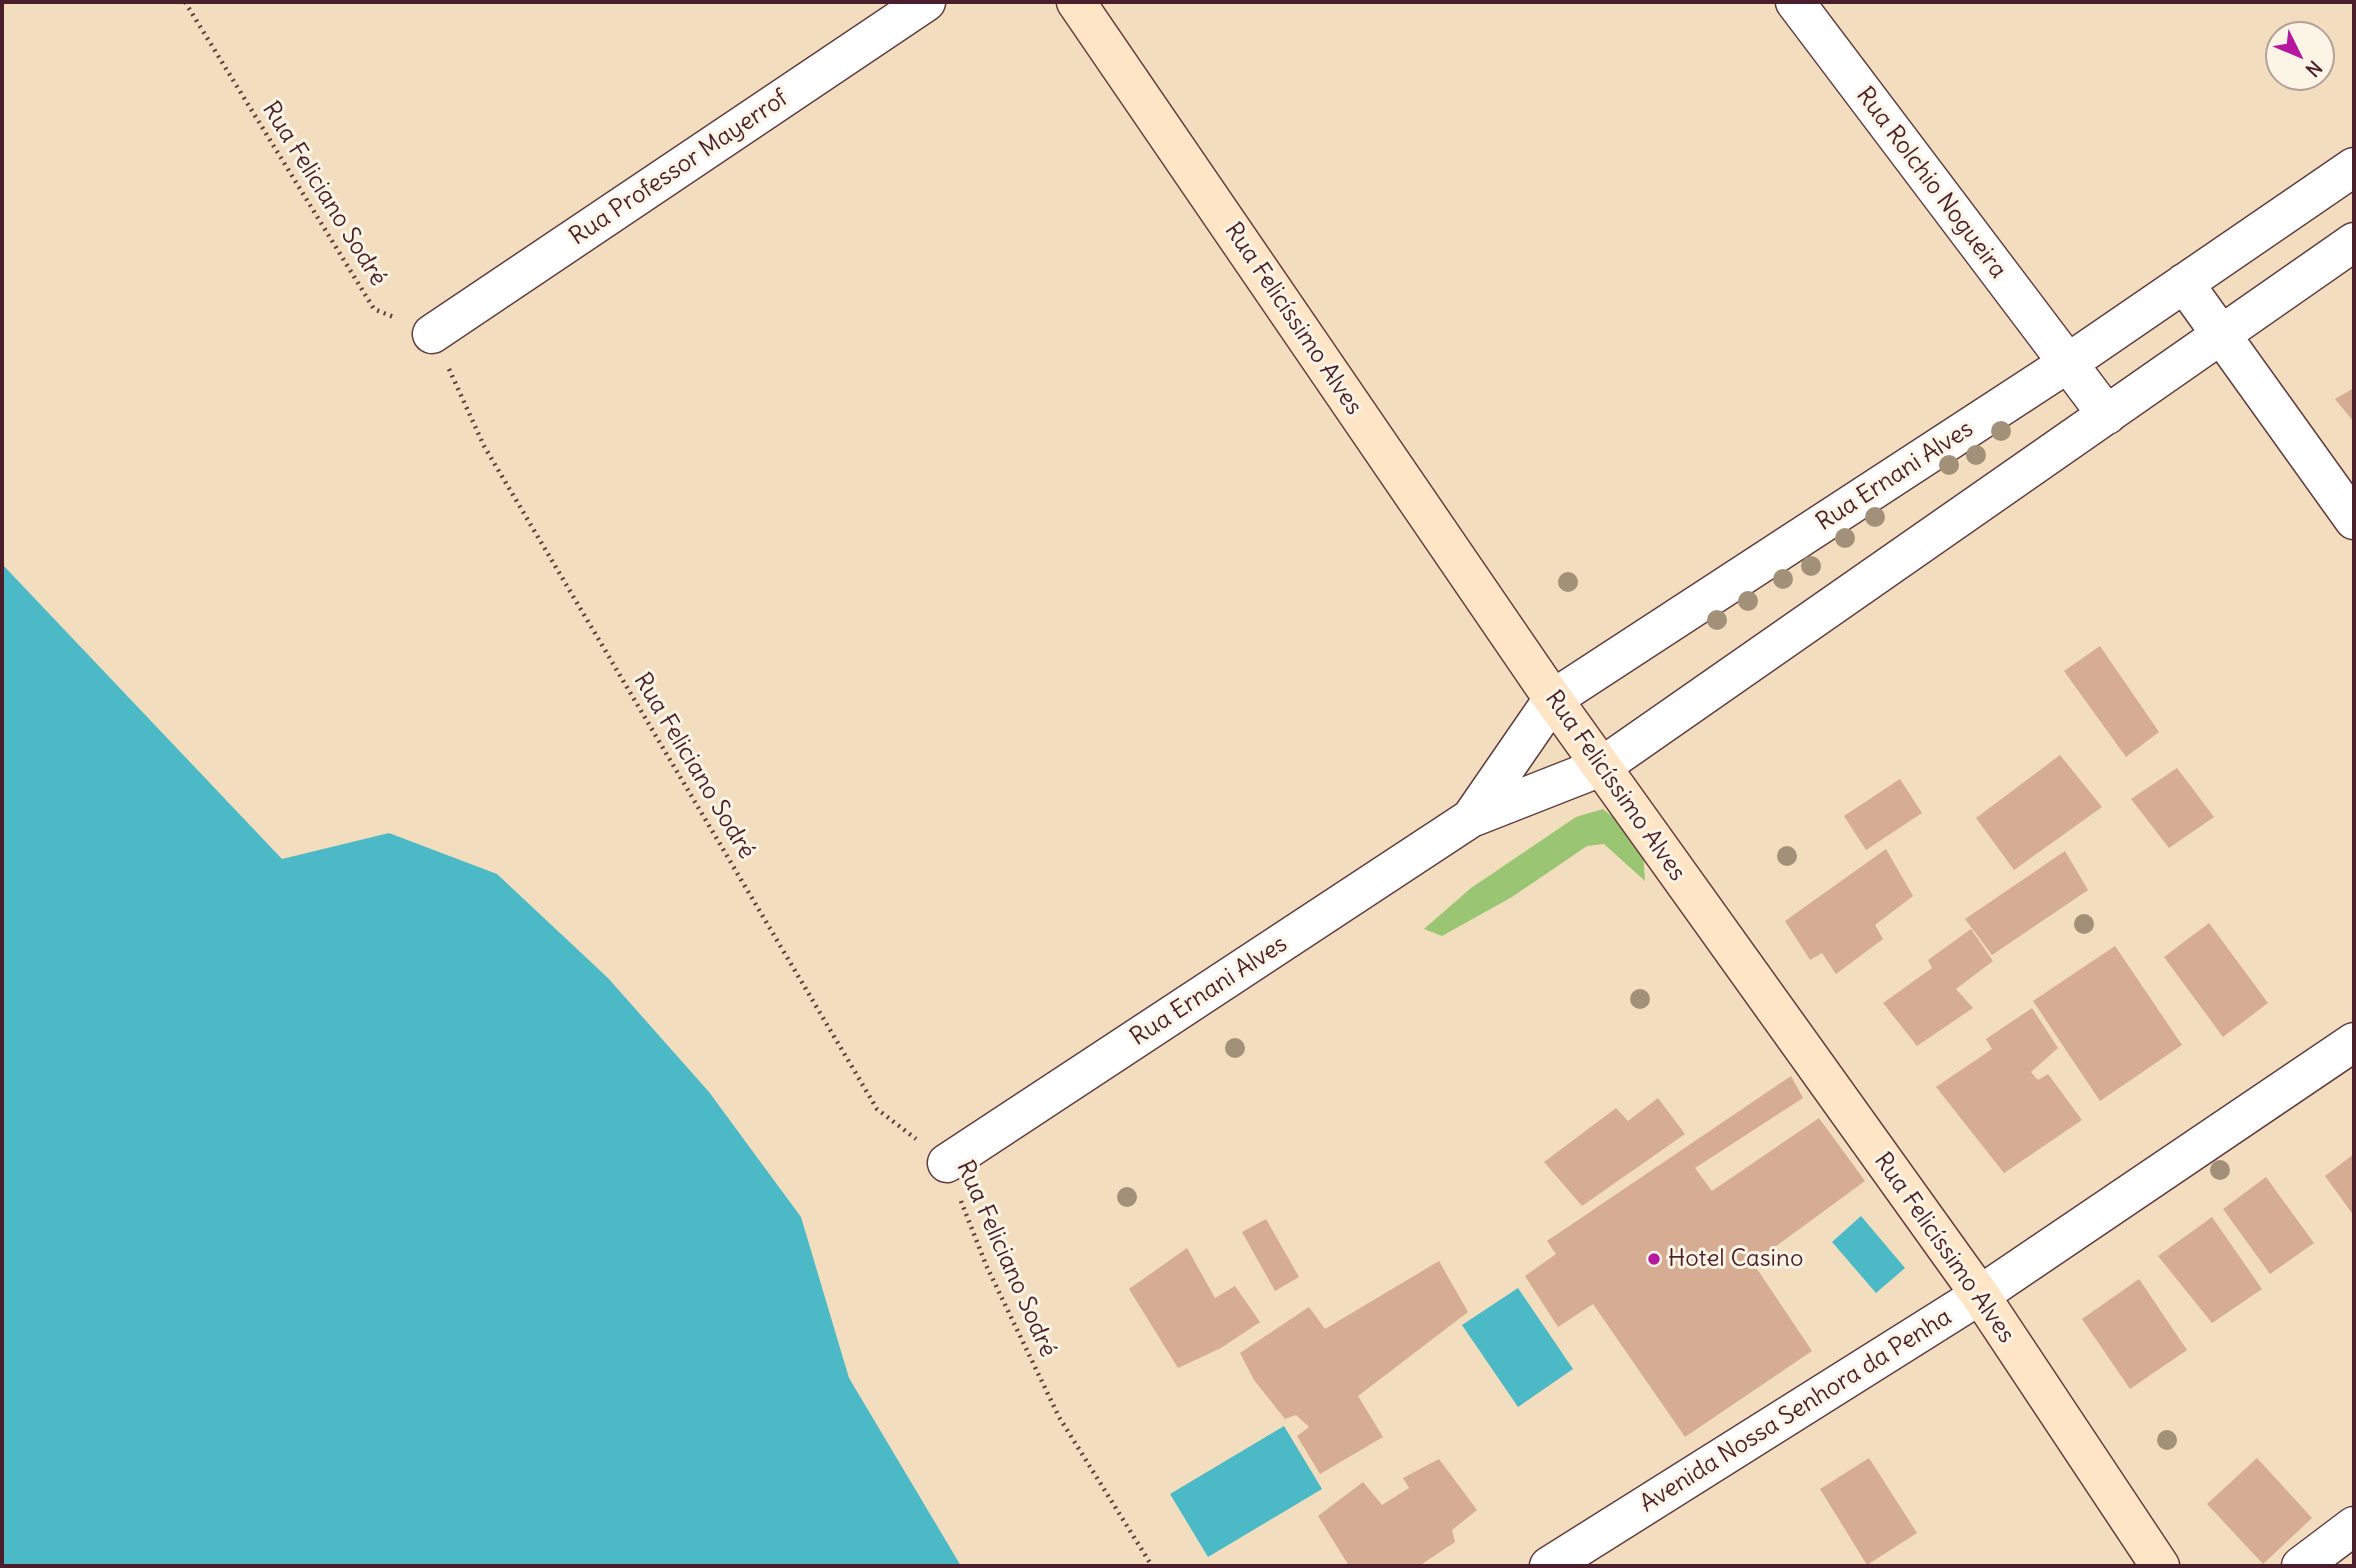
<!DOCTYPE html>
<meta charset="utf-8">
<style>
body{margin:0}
#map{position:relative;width:2356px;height:1568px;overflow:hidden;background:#f2debe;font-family:Delius,sans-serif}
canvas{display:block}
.frame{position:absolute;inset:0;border:4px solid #4a1f2b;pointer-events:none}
.north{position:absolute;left:2265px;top:21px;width:70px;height:70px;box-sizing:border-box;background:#fcf5e5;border:2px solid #b59f9b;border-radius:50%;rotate:133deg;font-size:19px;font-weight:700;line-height:28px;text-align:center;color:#4a1f2b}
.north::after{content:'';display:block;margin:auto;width:24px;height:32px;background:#b5179e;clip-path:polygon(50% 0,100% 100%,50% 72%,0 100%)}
</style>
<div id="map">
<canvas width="2356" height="1568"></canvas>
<div class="frame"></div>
<div class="north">N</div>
</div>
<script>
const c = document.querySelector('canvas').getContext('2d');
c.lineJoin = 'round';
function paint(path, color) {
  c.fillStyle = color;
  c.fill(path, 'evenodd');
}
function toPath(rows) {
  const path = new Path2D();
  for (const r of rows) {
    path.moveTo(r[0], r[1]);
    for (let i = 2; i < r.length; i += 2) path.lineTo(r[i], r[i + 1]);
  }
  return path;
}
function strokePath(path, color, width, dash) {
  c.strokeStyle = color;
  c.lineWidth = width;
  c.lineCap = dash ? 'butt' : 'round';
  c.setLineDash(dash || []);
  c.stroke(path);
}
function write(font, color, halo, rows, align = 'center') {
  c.font = font + ' Delius,sans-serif';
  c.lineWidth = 6;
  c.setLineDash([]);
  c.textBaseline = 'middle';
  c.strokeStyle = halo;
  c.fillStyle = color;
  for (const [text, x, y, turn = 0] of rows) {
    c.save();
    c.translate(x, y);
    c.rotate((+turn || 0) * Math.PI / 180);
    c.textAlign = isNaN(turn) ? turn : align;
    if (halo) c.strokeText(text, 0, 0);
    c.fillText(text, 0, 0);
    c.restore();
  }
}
const green = toPath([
 [1603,809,1626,828,1643,850,1645,881,1604,844,1587,846,1512,897,1442,936,1424,929,1471,888,1576,817]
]);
const water = toPath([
 [2,564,282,859,389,833,497,874,608,978,709,1092,801,1217,849,1378,961,1566,2,1566],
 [1861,1216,1905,1268,1876,1293,1832,1242],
 [1518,1288,1573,1369,1518,1407,1462,1325],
 [1284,1426,1322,1489,1208,1557,1170,1494]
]);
const building = toPath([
 [2354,388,2354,422,2335,399],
 [2100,646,2159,732,2126,757,2064,671],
 [2060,755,2102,807,2014,870,1976,818],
 [2177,768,2214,817,2169,848,2131,799],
 [1900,779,1922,813,1866,850,1844,816],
 [1886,849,1913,896,1875,925,1883,939,1836,974,1822,953,1810,960,1785,921],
 [2065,851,2088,890,1992,955,1965,919],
 [2209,923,2268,1003,2223,1037,2164,957],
 [1971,929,1993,961,1956,989,1973,1008,1917,1046,1883,1003,1932,968,1928,960],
 [2115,946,2182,1045,2100,1101,2033,1001],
 [2032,1008,2058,1048,2031,1072,2038,1080,2048,1074,2082,1120,2004,1173,1936,1087,1992,1049,1986,1039],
 [1791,1076,1803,1098,1695,1168,1712,1191,1819,1118,1865,1181,1753,1263,1812,1351,1685,1437,1593,1304,1558,1327,1525,1276,1556,1254,1547,1241],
 [1658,1098,1685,1134,1582,1206,1544,1162,1616,1108,1628,1121],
 [2354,1154,2354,1216,2325,1176],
 [2266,1177,2314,1243,2270,1274,2223,1209],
 [2212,1217,2262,1289,2212,1323,2158,1256],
 [1266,1219,1299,1277,1275,1291,1242,1232],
 [1187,1248,1215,1298,1235,1286,1260,1322,1221,1348,1178,1368,1129,1289],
 [1439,1261,1468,1312,1358,1396,1383,1437,1320,1474,1297,1436,1309,1427,1296,1415,1285,1419,1254,1380,1240,1353,1309,1307,1325,1329],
 [2139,1279,2187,1350,2130,1389,2082,1319],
 [1869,1458,1917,1533,1867,1565,1820,1489],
 [2257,1458,2312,1518,2263,1564,2207,1504],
 [1439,1459,1477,1510,1452,1530,1455,1542,1419,1566,1349,1566,1318,1516,1363,1482,1382,1505,1409,1488,1403,1478]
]);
const path = toPath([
 [185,2,374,309,396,318],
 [449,369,484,446,877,1109,916,1139],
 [961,1201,986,1265,1059,1417,1152,1566]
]);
const street = toPath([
 [1795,2,2107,415],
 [2184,283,2354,520],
 [432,334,926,2],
 [1471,818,1553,699,2068,363,2354,167],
 [947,1163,1471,818,1601,767,2354,242],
 [1549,1566,1980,1295,2354,1042],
 [2301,1566,2354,1526]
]);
const secondary = toPath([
 [1076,2,1553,699,1980,1295,2160,1566]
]);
const trees = [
 [2001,431],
 [1976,455],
 [1949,465],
 [1875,517],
 [1845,538],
 [1811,566],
 [1783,579],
 [1568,582],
 [1748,601],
 [1717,620],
 [1787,856],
 [2084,924],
 [1640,999],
 [1235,1048],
 [2220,1170],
 [1127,1197],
 [2167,1440]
];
const markers = [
 [1654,1259,7,"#b5179e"]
];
const streetNames = [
 ["Rua Professor Mayerrof",679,168,-34],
 ["Rua Rolchio Nogueira",1931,183,53],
 ["Rua Feliciano Sodré",324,194,58],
 ["Rua Felicíssimo Alves",1293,319,56],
 ["Rua Ernani Alves",1895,476,-33],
 ["Rua Feliciano Sodré",694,766,59],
 ["Rua Felicíssimo Alves",1615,786,55],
 ["Rua Ernani Alves",1209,991,-33],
 ["Rua Felicíssimo Alves",1944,1248,55],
 ["Rua Feliciano Sodré",1006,1259,66],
 ["Avenida Nossa Senhora da Penha",1796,1411,-32]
];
const poiNames = [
 ["Hotel Casino",1668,1259]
];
paint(green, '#9ac572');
paint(water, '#4cbac6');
paint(building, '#d6ac92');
strokePath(street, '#633c41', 41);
strokePath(secondary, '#633c41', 41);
strokePath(path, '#633c41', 4.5, [2, 5]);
strokePath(street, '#fff', 38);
strokePath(secondary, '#fde5c5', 38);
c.fillStyle = '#a39079';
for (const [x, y] of trees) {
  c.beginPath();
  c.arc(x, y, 10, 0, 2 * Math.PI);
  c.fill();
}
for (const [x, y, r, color] of markers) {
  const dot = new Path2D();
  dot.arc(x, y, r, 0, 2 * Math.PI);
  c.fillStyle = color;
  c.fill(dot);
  strokePath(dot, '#fcf5e5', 2.5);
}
write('24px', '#4a1f2b', '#fcf5e5', streetNames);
write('24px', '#4a1f2b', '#fcf5e5', poiNames, 'left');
</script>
